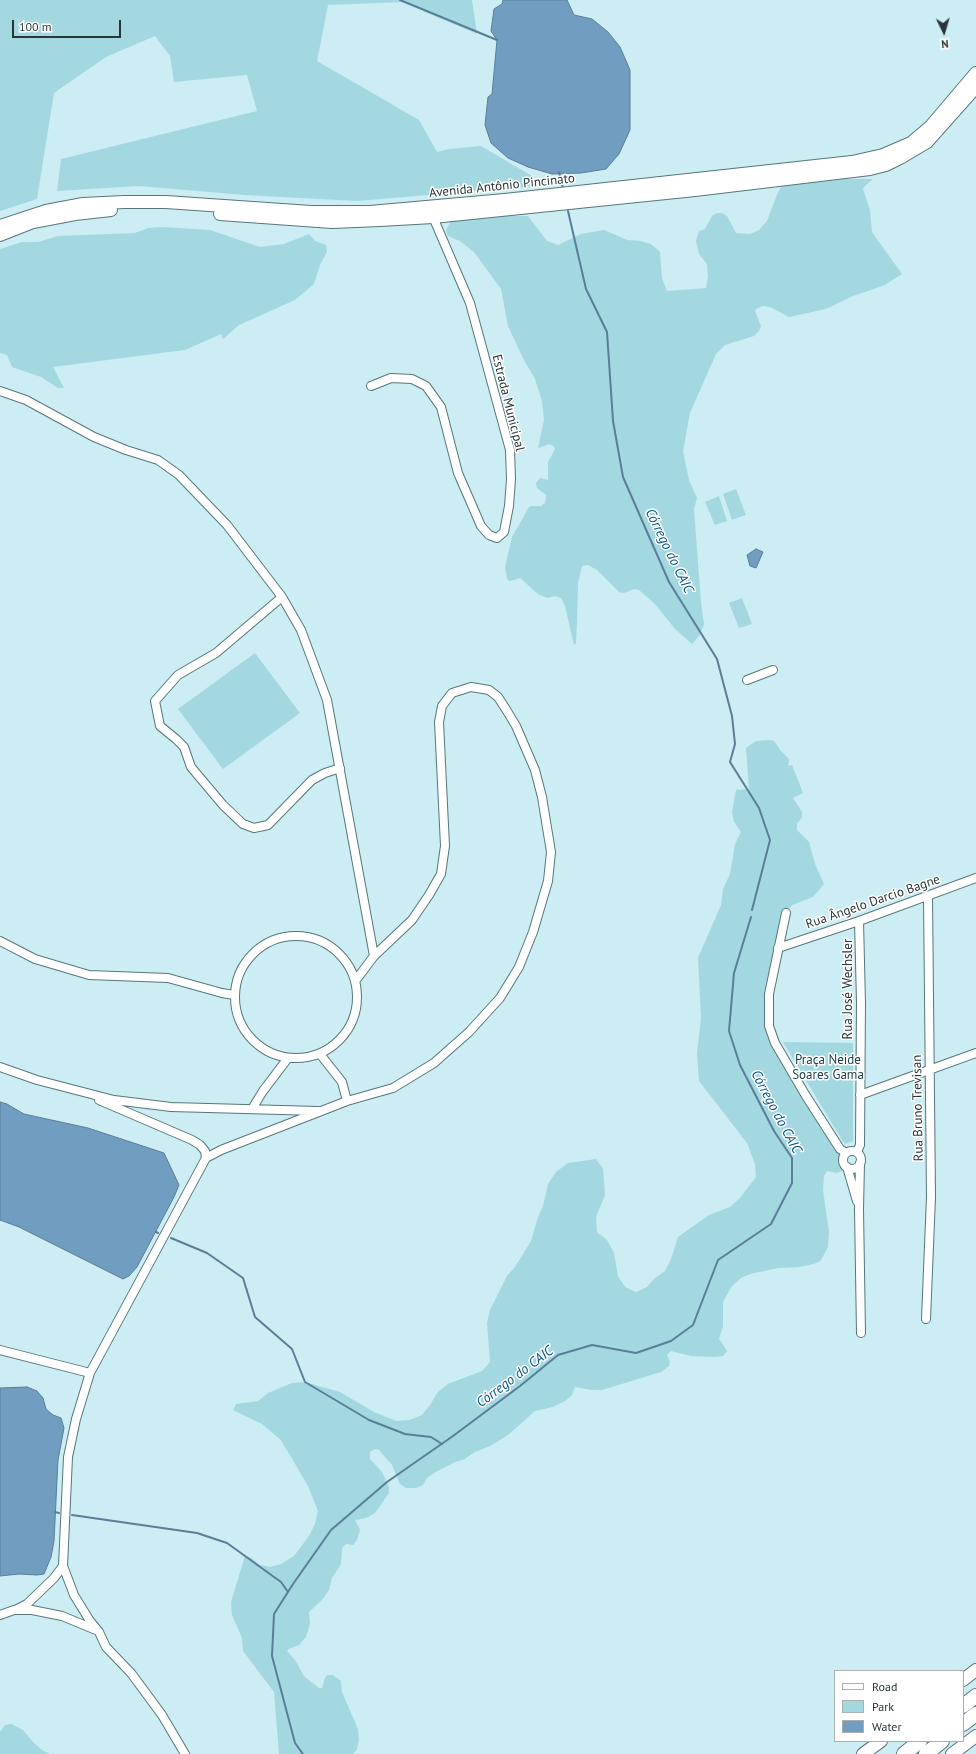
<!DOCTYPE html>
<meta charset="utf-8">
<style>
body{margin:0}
#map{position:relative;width:976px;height:1754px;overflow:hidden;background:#cbedf3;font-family:"PT Sans",sans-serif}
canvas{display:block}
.legend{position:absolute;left:834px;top:1670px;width:130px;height:72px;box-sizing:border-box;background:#fff;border:1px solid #a9afaf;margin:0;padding:5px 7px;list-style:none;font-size:12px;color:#293638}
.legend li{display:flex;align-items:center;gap:8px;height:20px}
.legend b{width:20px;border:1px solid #a9afaf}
.north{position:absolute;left:924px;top:12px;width:40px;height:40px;-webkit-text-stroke:3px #fff;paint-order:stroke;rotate:175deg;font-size:11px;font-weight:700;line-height:16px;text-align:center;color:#293638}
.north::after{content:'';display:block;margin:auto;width:14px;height:18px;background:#293638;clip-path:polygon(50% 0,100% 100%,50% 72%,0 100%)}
.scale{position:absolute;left:12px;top:20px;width:109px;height:18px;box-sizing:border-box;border:2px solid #293638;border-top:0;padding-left:5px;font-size:12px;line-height:14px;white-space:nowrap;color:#293638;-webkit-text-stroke:3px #fff;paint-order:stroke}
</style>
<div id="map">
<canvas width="976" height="1754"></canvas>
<ul class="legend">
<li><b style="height:5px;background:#fff"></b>Road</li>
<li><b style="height:11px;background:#a3d8e1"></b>Park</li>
<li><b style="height:11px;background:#719dc1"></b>Water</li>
</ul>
<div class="north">N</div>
<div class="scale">100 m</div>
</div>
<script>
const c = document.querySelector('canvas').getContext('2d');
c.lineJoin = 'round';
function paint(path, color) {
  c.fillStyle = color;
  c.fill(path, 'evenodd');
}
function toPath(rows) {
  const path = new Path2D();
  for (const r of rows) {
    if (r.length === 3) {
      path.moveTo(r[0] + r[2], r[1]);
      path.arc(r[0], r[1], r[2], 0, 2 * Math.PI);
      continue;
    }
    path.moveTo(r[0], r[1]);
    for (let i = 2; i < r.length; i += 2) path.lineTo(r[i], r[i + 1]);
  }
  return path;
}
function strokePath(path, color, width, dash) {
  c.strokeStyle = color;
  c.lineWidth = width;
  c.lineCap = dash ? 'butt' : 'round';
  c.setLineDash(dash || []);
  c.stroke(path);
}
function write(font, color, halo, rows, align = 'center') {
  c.font = font + ' "PT Sans",sans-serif';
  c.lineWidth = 3;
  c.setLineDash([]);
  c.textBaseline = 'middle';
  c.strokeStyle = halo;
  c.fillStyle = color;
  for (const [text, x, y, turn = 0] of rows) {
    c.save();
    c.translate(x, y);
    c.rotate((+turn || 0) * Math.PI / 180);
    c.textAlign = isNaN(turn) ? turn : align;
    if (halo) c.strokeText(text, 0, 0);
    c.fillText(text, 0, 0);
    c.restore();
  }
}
const green = toPath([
 [0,0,472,0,477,34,402,2,328,5,317,61,419,120,437,152,449,149,481,146,547,185,357,201,244,195,139,186,57,191,61,159,257,111,247,75,174,82,170,56,155,36,106,57,54,93,37,199,0,211],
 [818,176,840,179,873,179,865,186,863,189,870,210,872,232,902,274,885,285,853,296,826,309,789,317,770,307,763,306,756,309,755,311,761,326,759,331,754,336,725,345,716,354,690,413,683,451,689,480,697,498,694,509,701,602,704,625,699,636,692,644,675,629,654,603,639,590,634,589,624,593,619,592,597,570,588,565,582,566,578,583,577,622,576,643,574,645,565,606,561,598,555,596,547,598,538,594,520,578,510,581,507,579,505,567,512,537,529,507,532,506,541,506,545,503,546,495,537,488,536,483,540,478,548,480,548,462,555,449,553,446,550,444,538,448,544,420,542,401,535,379,523,358,508,326,501,289,474,252,460,241,448,236,446,230,451,221,462,218,500,216,528,216,547,241,558,245,581,234,604,230,627,240,640,241,651,244,660,252,662,278,667,291,706,288,708,277,707,264,699,254,696,241,699,231,705,229,712,216,717,213,722,213,727,216,736,233,750,234,759,230,767,221,778,192,786,179],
 [163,227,210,230,260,247,284,244,309,234,315,241,326,245,327,252,320,265,314,284,295,300,239,325,223,339,221,334,185,350,53,367,64,388,58,388,41,377,12,367,7,355,0,353,0,249,22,242,38,242,58,236,135,233,148,228],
 [736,489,746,515,732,520,723,494],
 [719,496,727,521,715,525,705,502],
 [742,598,752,624,739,628,729,603],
 [255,653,300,713,223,769,178,709],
 [769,740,774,741,781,751,789,759,788,766,792,765,803,793,793,798,802,812,802,818,797,823,797,830,809,842,815,864,824,884,813,897,792,905,784,914,773,951,766,990,771,1031,785,1052,804,1101,821,1119,845,1158,846,1164,842,1171,837,1173,827,1171,824,1176,823,1190,829,1232,828,1247,821,1260,817,1263,800,1267,778,1268,750,1274,741,1278,732,1286,723,1302,723,1326,719,1339,727,1351,723,1356,715,1357,691,1356,671,1351,667,1355,670,1362,669,1366,661,1372,602,1390,592,1390,575,1387,572,1395,565,1401,553,1407,535,1411,508,1435,490,1446,475,1452,463,1460,455,1462,434,1473,427,1478,423,1485,416,1488,406,1488,400,1484,392,1465,379,1450,375,1449,370,1452,370,1459,382,1472,389,1487,389,1493,375,1513,366,1518,355,1520,360,1530,357,1540,353,1545,346,1544,342,1548,341,1564,332,1578,329,1590,321,1601,309,1612,310,1624,306,1637,299,1645,289,1649,287,1651,295,1660,304,1676,319,1688,322,1688,325,1678,327,1675,333,1675,341,1681,342,1692,358,1729,359,1739,357,1749,353,1754,279,1754,274,1692,243,1651,242,1638,232,1615,231,1602,245,1556,250,1557,260,1565,270,1567,281,1564,294,1556,309,1536,315,1524,318,1511,308,1486,281,1440,262,1424,233,1410,236,1404,258,1401,268,1393,292,1383,305,1382,340,1392,374,1412,396,1421,409,1420,422,1415,430,1405,438,1392,448,1384,482,1371,490,1362,487,1323,490,1310,507,1276,515,1267,531,1241,538,1217,543,1206,548,1184,556,1172,568,1163,596,1159,603,1169,605,1195,596,1217,597,1232,607,1240,614,1253,618,1276,625,1287,636,1292,647,1287,655,1278,665,1271,671,1259,678,1237,709,1215,730,1207,740,1198,756,1177,755,1164,747,1143,699,1081,697,1053,701,1018,698,958,721,905,723,889,730,874,735,844,741,832,734,822,732,812,736,790,749,789,746,748,756,741],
 [783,1042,853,1043,853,1141,845,1144,842,1140],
 [11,1724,23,1730,33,1742,42,1750,50,1754,0,1754,0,1732,5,1725]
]);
const water = toPath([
 [503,0,567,0,574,15,592,19,608,32,620,47,630,70,630,130,619,154,606,169,581,173,552,174,528,167,508,158,491,143,485,125,488,97,492,94,497,40,491,31,494,9,502,4,503,0],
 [756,549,763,552,756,568,750,566,747,555,756,549],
 [0,1102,7,1104,24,1114,88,1128,164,1153,179,1185,174,1197,137,1267,129,1276,123,1279,19,1227,0,1220,0,1102],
 [27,1387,37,1391,43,1398,46,1409,53,1415,61,1418,64,1428,58,1460,54,1541,51,1557,44,1574,37,1575,19,1574,0,1576,0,1388,27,1387]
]);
const stream = toPath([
 [400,0,497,40],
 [559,172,563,188],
 [568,211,586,289,607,332,613,421,623,477,669,582,717,659,732,716,735,744,730,762,759,808,770,840,752,910],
 [156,1232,158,1233],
 [171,1238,207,1253,243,1278,255,1317,292,1349,305,1382,369,1420,405,1434,431,1437,442,1444],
 [55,1512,59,1513],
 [72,1515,197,1533,227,1543,281,1582,288,1592],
 [303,1754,295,1743,272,1656,274,1614,293,1584,331,1530,387,1482,453,1436,520,1386,558,1355,592,1345,636,1353,671,1341,693,1325,718,1260,771,1224,792,1183,792,1158,774,1131,740,1065,729,1031,734,973,751,917]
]);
const street = toPath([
 [371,386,391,378,412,379,426,386,441,407,458,473,481,526,489,535,497,538,504,532,509,506,511,479,510,450,470,303,433,217],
 [0,391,26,400,94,437,126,450,158,460,179,475,227,525,282,597,216,653,178,675,155,701,160,726,176,739,184,747,191,767,223,805,243,824,254,828,268,825,312,780,325,773,340,768],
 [282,597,301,630,327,700,374,956],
 [747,680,773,670],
 [786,913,769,994,769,1026,775,1043,806,1096,840,1149,846,1153],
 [296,997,61],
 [0,941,35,959,89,975,168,978,222,993,234,995],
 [778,948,859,921,976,878],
 [320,1054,342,1082,347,1101],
 [0,1067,37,1080,114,1100,171,1107,318,1111],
 [860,1095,976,1053],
 [99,1100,192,1140,200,1145,205,1151,206,1158],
 [252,1109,263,1091,288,1058],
 [852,1160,9],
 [857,1152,860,1145,861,1003,859,921],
 [860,1163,859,1209,861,1333],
 [847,1167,857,1201],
 [926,1319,931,1197,928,896],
 [0,1350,90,1373],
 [17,1609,27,1604,54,1578,63,1566],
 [0,1615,14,1610,32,1610,62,1616,96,1630],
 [185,1754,162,1715,131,1673,106,1647,99,1632,90,1621,74,1595,63,1566,68,1457,76,1419,90,1373,206,1158,221,1150,347,1101,393,1088,434,1063,469,1032,500,998,519,967,533,932,548,881,551,852,542,797,535,770,516,726,507,711,498,697,489,690,471,687,452,693,442,706,439,722,445,846,441,874,429,895,412,920,374,956,356,980]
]);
const primary = toPath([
 [220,214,332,222,380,220,433,217,695,190,870,169,886,165,900,158,927,142,976,87],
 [0,226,46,211,83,204,124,202,166,202,311,212,370,212,505,200,852,162,883,155,911,143,931,126,976,73],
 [0,235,33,222,75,214,111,210],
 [963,1680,976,1670],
 [863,1754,881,1741],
 [952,1754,976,1736]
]);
const highway = toPath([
 [963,1706,976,1696],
 [963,1724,976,1714],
 [904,1754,920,1741],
 [926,1754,942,1741]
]);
const streetNames = [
 ["Avenida Antônio Pincinato",502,186,-6],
 ["Estrada Municipal",508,403,76],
 ["Rua Ângelo Darcio Bagne",873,902,-19],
 ["Rua José Wechsler",848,989,-90],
 ["Rua Bruno Trevisan",918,1108,-91]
];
const parkNames = [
 ["Praça Neide",828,1060],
 ["Soares Gama",828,1075]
];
const waterNames = [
 ["Córrego do CAIC",669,551,64],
 ["Córrego do CAIC",776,1112,62],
 ["Córrego do CAIC",515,1377,-37]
];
paint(green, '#a3d8e1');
paint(water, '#719dc1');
strokePath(water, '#5b7e98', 1);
strokePath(stream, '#5b7e98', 2);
strokePath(street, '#57767b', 10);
strokePath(primary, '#57767b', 14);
strokePath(highway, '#57767b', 16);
strokePath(street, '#fff', 8);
strokePath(primary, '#fff', 12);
strokePath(highway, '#fff', 14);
write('13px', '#293638', '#fff', streetNames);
write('13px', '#1a3d42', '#fff', parkNames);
write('italic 14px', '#065282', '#fff', waterNames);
</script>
